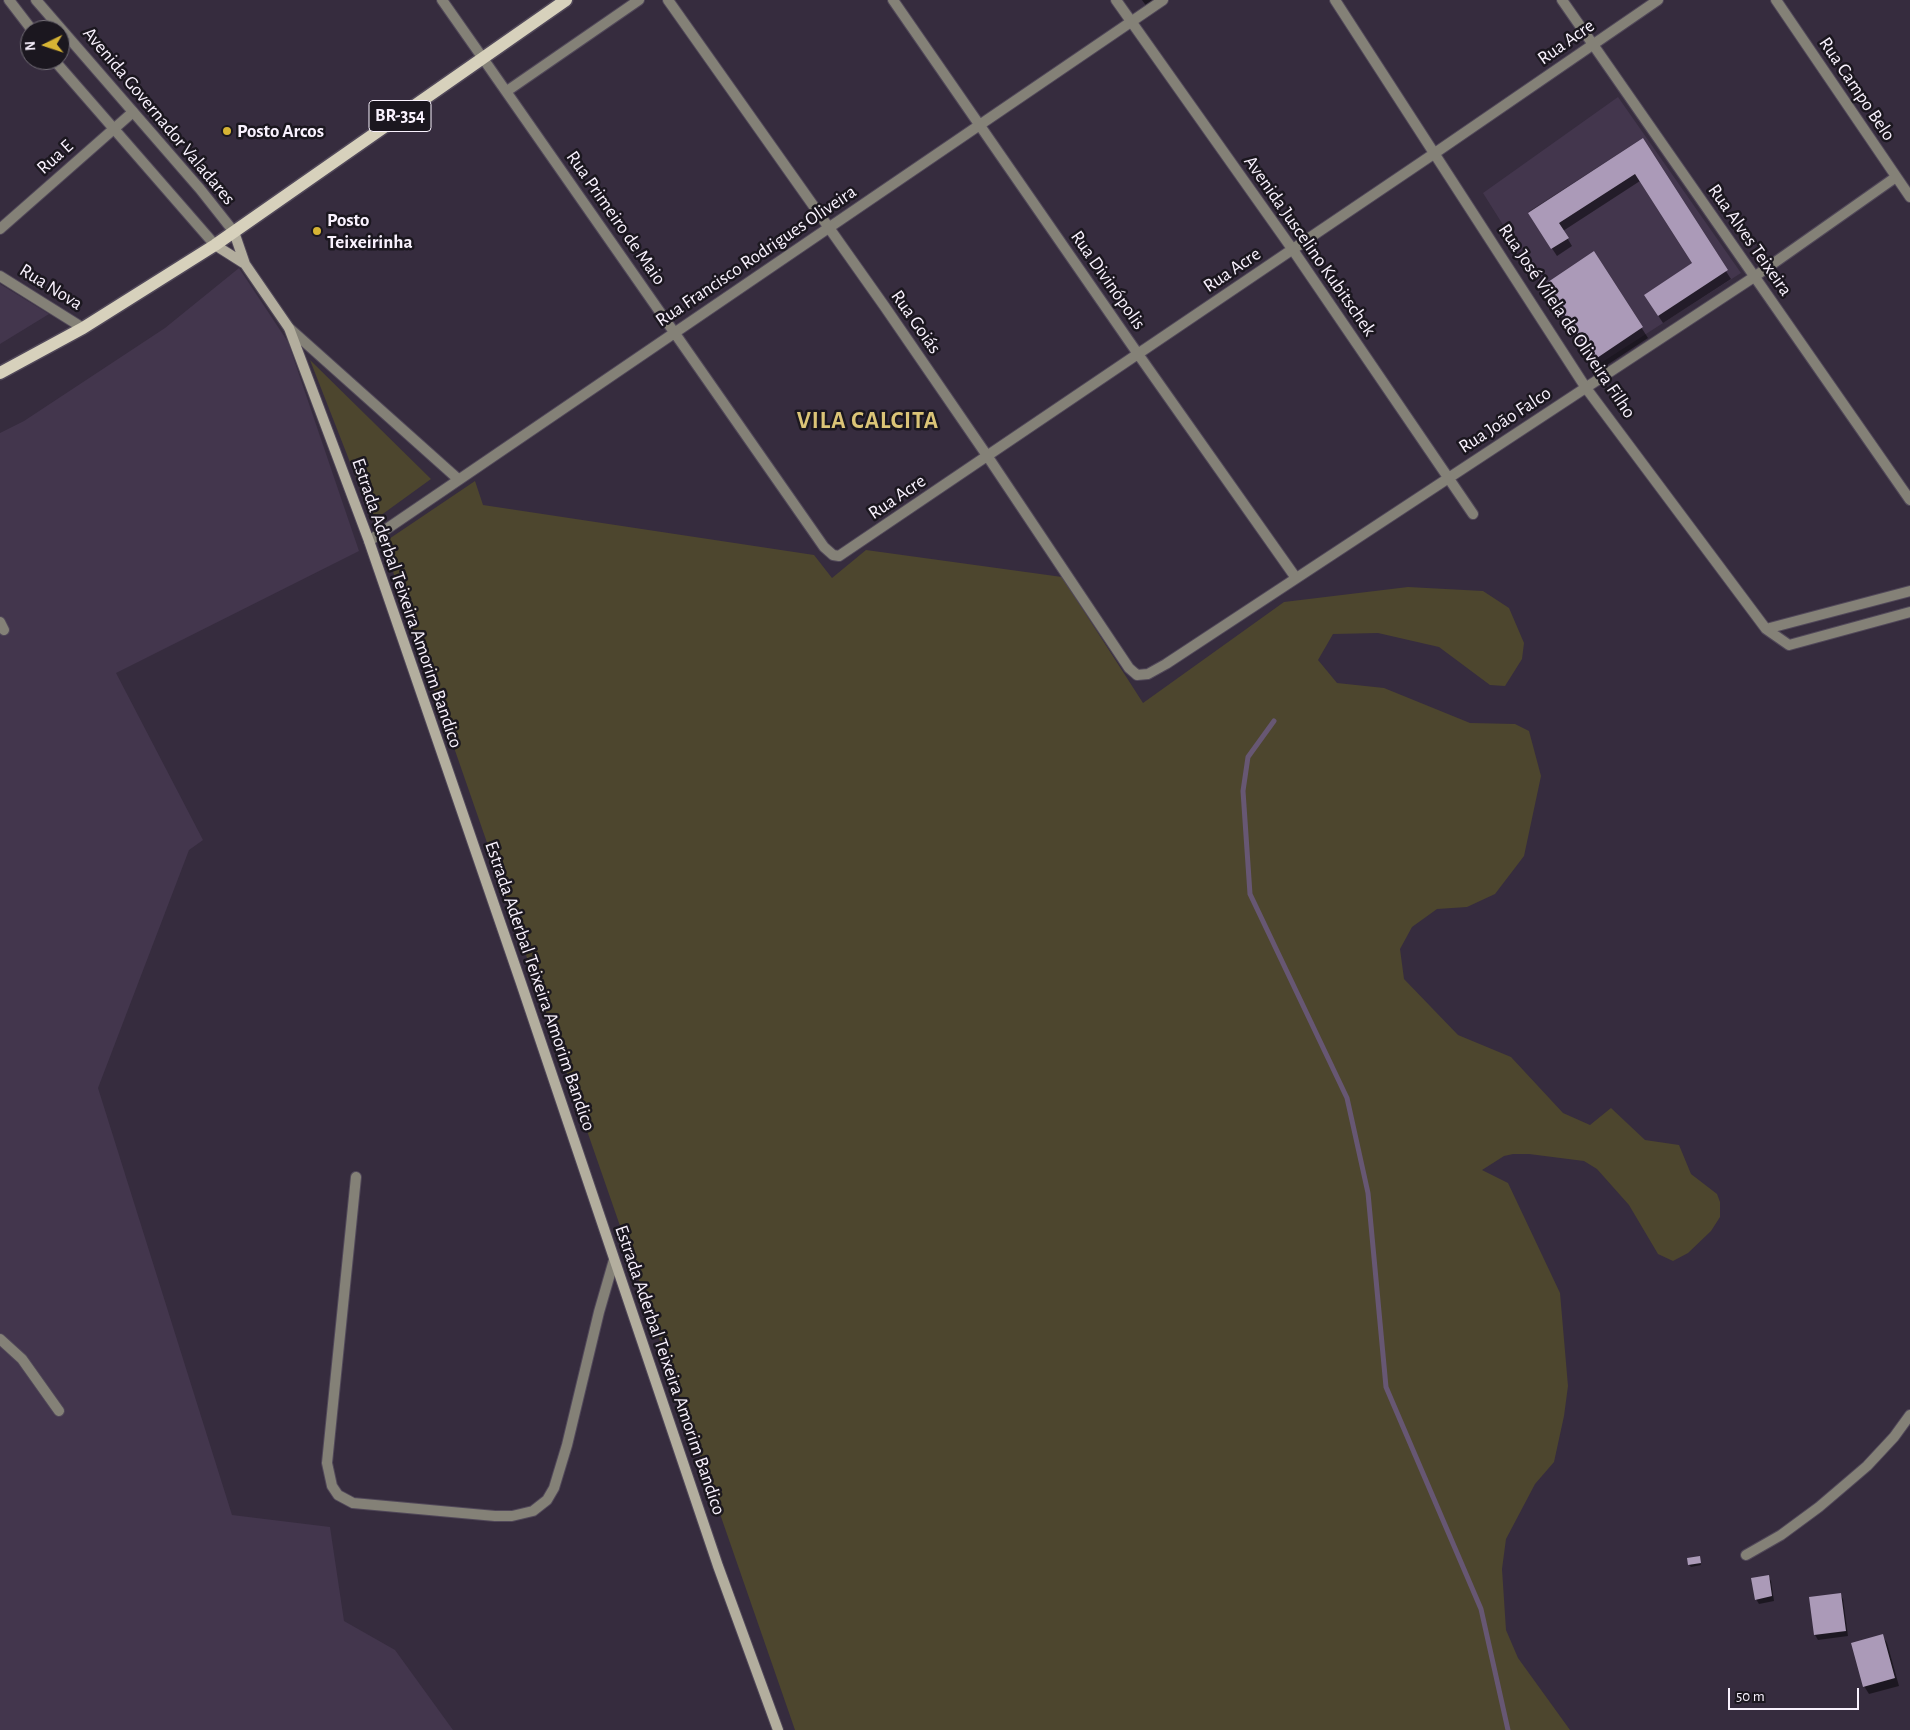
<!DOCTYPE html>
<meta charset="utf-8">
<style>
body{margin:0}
#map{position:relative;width:1910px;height:1730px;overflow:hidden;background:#362c3e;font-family:"Alegreya Sans",sans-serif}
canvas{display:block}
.north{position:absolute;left:20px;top:20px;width:50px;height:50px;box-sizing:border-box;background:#1b171f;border:1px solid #746f78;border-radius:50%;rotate:266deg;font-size:14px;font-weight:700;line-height:20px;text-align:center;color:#f9f2fe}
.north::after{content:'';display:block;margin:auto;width:18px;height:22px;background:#d7b434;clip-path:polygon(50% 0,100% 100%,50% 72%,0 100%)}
.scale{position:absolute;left:1728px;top:1688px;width:131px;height:22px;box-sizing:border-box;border:2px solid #f9f2fe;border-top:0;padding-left:6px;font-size:15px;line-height:18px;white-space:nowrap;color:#f9f2fe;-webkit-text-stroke:4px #1b171f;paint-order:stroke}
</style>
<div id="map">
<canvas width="1910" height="1730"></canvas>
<div class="north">N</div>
<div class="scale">50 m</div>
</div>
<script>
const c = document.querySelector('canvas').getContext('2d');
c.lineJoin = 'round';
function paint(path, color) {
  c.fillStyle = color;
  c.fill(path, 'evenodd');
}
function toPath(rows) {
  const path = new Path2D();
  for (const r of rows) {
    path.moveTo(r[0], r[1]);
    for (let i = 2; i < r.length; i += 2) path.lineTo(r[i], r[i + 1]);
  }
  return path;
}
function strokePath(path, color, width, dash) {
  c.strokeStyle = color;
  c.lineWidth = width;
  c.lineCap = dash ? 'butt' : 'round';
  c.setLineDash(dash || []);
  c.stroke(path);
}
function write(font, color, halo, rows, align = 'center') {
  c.font = font + ' "Alegreya Sans",sans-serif';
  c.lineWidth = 5;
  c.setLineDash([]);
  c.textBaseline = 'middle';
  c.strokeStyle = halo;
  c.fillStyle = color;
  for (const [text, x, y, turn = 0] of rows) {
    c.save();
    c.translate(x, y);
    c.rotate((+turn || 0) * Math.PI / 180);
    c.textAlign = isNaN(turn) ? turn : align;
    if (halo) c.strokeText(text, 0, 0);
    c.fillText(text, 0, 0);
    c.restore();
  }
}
const built = toPath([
 [1618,97,1741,273,1593,368,1483,193],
 [1643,138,1728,270,1658,316,1644,295,1692,263,1635,174,1559,223,1569,238,1551,249,1528,212],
 [1594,251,1643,327,1594,359,1545,284],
 [239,268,288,342,359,551,116,673,203,840,189,850,98,1088,232,1515,330,1527,344,1621,395,1650,453,1730,0,1730,0,433,24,421,165,328],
 [0,284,49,314,0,344]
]);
const green = toPath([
 [310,360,431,479,373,521],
 [475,481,483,505,814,555,832,578,866,550,1062,577,1143,703,1284,602,1408,587,1483,591,1509,608,1524,643,1522,659,1505,686,1490,685,1439,647,1378,633,1333,634,1318,660,1337,683,1384,688,1470,723,1515,724,1529,731,1541,776,1524,856,1495,894,1467,907,1437,909,1412,927,1400,949,1404,979,1458,1035,1511,1057,1563,1113,1590,1125,1611,1108,1645,1140,1679,1145,1691,1174,1717,1194,1720,1202,1720,1217,1711,1231,1688,1253,1673,1261,1658,1254,1629,1205,1597,1169,1584,1161,1529,1154,1513,1154,1504,1156,1482,1170,1508,1183,1560,1293,1568,1386,1564,1416,1554,1462,1535,1484,1506,1539,1502,1569,1506,1630,1518,1658,1570,1730,795,1730,383,543]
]);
const shadow = toPath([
 [1142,0,1156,0,1147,7],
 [1642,140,1731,279,1663,323,1650,303,1694,264,1640,181,1563,231,1572,246,1557,256,1534,221],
 [1594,253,1648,338,1601,369,1552,295],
 [1700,1559,1701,1565,1691,1567,1689,1565],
 [1768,1576,1771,1581,1774,1601,1759,1604,1756,1599],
 [1840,1594,1843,1599,1848,1636,1818,1640,1815,1635,1810,1598],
 [1882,1635,1887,1643,1899,1686,1869,1694,1864,1686]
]);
const stream = toPath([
 [1274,721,1248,757,1243,791,1250,894,1347,1098,1368,1193,1386,1387,1481,1609,1508,1730]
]);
const building = toPath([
 [1643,138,1728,270,1658,316,1644,295,1692,263,1635,174,1559,223,1569,238,1551,249,1528,213],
 [1594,251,1643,327,1594,360,1545,284],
 [1700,1556,1701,1563,1688,1565,1687,1558],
 [1769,1575,1772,1596,1755,1600,1751,1578],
 [1841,1593,1846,1631,1814,1635,1809,1597],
 [1883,1634,1895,1678,1863,1687,1851,1643]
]);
const service = toPath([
 [442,0,482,57],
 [0,622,4,630],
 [356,1177,327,1463,332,1486,338,1495,353,1503,495,1516,512,1516,533,1511,547,1500,554,1488,567,1445,599,1312,614,1260],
 [0,1339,22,1359,59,1411]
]);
const minor = toPath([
 [668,0,885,307,988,457,1129,668,1137,675,1148,674,1166,664,1754,277,1896,177],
 [893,0,1138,354,1296,578],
 [1116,0,1293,250,1473,514],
 [1335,0,1586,388,1766,629,1789,645,1910,612],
 [1562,0,1910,500],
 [1776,0,1910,197],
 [482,57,824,547,833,555,839,556,1435,153,1658,0],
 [507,91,639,0],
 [0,229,133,112],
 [0,276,83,328],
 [289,328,458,479],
 [369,541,1163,0],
 [1766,629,1910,591],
 [1746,1555,1781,1535,1819,1507,1853,1478,1867,1466,1894,1437,1910,1415]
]);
const tertiary = toPath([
 [9,0,32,30],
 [36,0,200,189,234,232],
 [54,60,215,245]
]);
const secondary = toPath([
 [234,232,245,264,289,328,369,541,521,983,718,1566,778,1730],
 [215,245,245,264]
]);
const primary = toPath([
 [0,373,83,328,215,245,566,0]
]);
const markers = [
 [227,131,5,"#d7b434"],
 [317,231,5,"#d7b434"]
];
const shields = [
 [400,116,62]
];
const shieldNames = [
 ["BR-354",400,116]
];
const streetNames = [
 ["Rua Acre",1566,42,-35],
 ["Rua Campo Belo",1857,89,56],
 ["Avenida Governador Valadares",159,116,50],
 ["Rua E",55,157,-42],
 ["Rua Primeiro de Maio",616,218,55],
 ["Rua Alves Teixeira",1750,240,55],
 ["Avenida Juscelino Kubitschek",1310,246,55],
 ["Rua Francisco Rodrigues Oliveira",756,256,-34],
 ["Rua Acre",1232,270,-34],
 ["Rua Divinópolis",1108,280,55],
 ["Rua Nova",51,287,32],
 ["Rua José Vilela de Oliveira Filho",1567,321,56],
 ["Rua Goiás",916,322,55],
 ["Rua João Falco",1505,420,-33],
 ["Rua Acre",897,497,-34],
 ["Estrada Aderbal Teixeira Amorim Bandico",407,603,71],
 ["Estrada Aderbal Teixeira Amorim Bandico",540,986,71],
 ["Estrada Aderbal Teixeira Amorim Bandico",670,1370,71]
];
const poiNames = [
 ["Posto Arcos",237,131],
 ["Posto",327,220],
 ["Teixeirinha",327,242]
];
const districtNames = [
 ["VILA CALCITA",868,421]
];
paint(built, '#43364d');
paint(green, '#4d462e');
paint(shadow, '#0007');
strokePath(stream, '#675773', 5);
paint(building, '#ab9ab8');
strokePath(service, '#514859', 12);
strokePath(minor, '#514859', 12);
strokePath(tertiary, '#514859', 12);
strokePath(secondary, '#514859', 12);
strokePath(primary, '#514859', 15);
strokePath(service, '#848177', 10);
strokePath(minor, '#848177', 10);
strokePath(tertiary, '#848177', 10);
strokePath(secondary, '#b3ae9e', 10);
strokePath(primary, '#d7d1bc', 12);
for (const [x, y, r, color] of markers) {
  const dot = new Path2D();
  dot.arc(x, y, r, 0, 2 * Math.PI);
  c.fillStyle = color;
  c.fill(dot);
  strokePath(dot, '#1b171f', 2);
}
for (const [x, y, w] of shields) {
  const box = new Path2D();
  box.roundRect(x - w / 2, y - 15.5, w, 31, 4);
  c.fillStyle = '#1b171f';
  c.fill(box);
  strokePath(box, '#f9f2fe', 1);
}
write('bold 18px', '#f9f2fe', null, shieldNames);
write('19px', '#f9f2fe', '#1b171f', streetNames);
write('bold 19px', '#f9f2fe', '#1b171f', poiNames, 'left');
c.letterSpacing = '1px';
write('bold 24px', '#dbc477', '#1b171f', districtNames);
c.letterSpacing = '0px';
</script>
